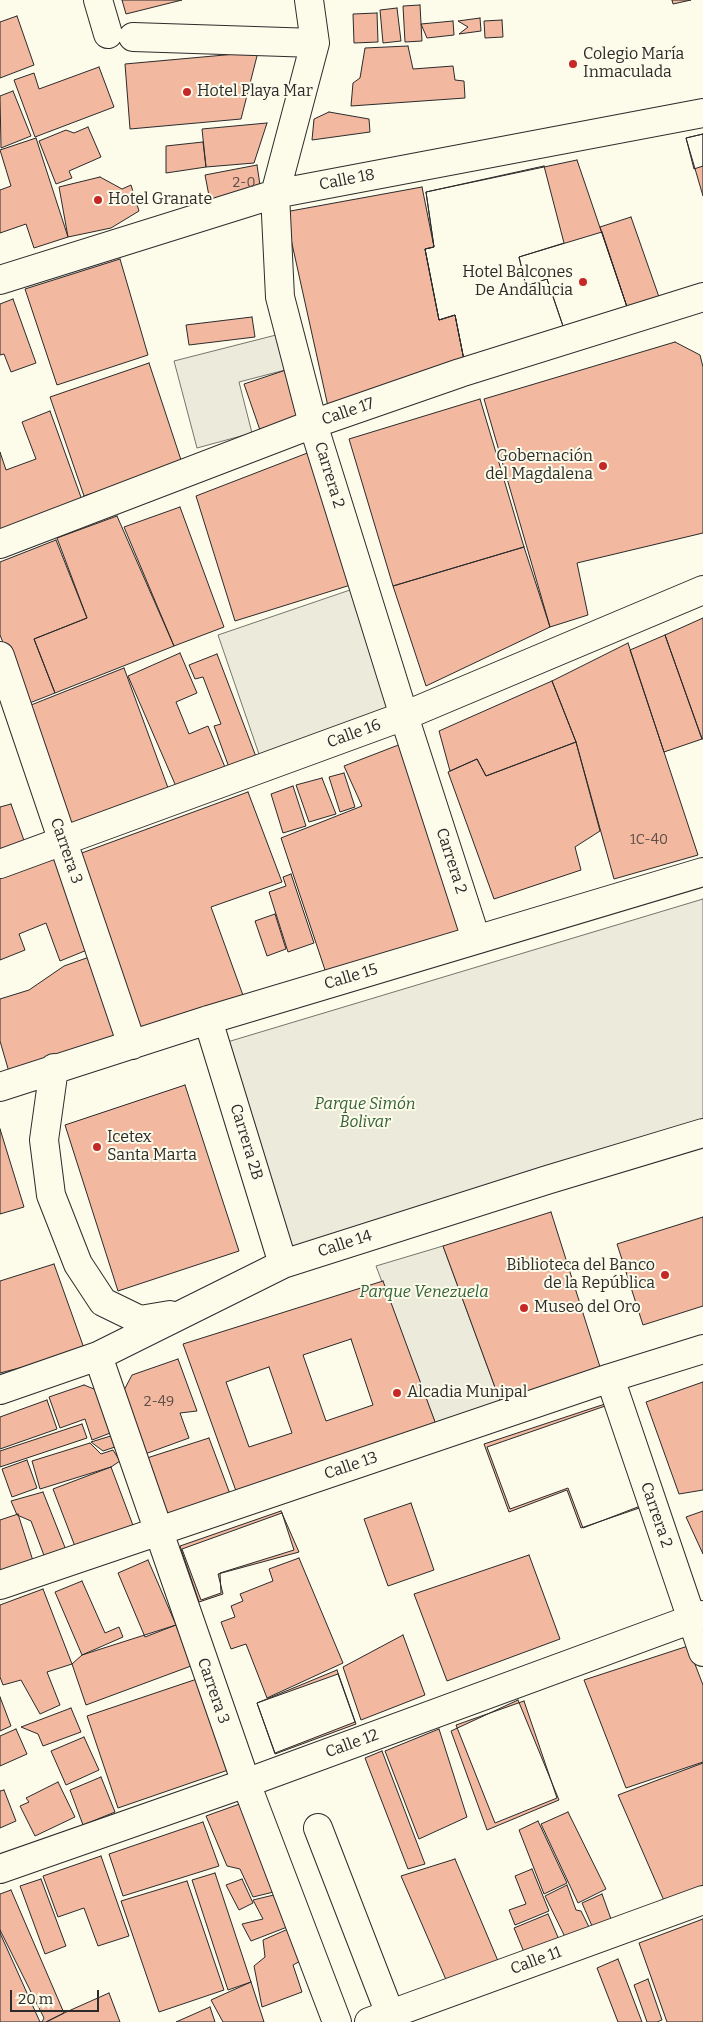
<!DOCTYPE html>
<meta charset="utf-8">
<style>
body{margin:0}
#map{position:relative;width:703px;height:2022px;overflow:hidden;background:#fdfbea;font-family:Bitter,serif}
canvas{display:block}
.scale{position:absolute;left:10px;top:1990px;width:89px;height:22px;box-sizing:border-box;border:2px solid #2b2b2b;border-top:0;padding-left:6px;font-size:15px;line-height:18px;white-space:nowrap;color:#2b2b2b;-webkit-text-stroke:4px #fdfbea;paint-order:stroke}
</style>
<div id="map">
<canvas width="703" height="2022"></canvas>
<div class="scale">20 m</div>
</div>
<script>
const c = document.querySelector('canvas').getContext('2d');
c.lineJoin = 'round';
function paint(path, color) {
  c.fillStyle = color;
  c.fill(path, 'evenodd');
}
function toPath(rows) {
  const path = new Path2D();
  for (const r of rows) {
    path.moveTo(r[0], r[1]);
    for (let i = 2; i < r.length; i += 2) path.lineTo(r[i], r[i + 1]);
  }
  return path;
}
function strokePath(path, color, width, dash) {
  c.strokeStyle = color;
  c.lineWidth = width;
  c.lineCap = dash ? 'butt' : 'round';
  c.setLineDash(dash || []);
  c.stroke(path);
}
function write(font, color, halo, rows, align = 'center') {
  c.font = font + ' Bitter,serif';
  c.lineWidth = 4;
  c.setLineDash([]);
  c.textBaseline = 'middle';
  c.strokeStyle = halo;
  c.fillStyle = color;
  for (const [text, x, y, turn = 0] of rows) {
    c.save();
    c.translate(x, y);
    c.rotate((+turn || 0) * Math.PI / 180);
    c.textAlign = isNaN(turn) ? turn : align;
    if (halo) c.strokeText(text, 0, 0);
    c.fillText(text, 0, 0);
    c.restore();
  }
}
const green = toPath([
 [280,334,289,369,239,382,252,433,197,448,174,361,280,334],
 [353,589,396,714,261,760,218,635,353,589],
 [703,899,703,1123,286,1253,224,1043,703,899],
 [443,1246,503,1409,438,1430,376,1266,443,1246]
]);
const building = toPath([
 [122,0,182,0,126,14,122,0],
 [672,0,691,0,673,4,672,0],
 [420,5,422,41,405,42,403,6,420,5],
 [397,8,401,41,383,43,380,10,397,8],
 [377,13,378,42,354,43,353,14,377,13],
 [17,16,34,65,0,78,0,22,17,16],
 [480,18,481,31,459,34,468,27,458,21,480,18],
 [502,20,503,37,485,38,484,21,502,20],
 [453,21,454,35,427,38,421,24,453,21],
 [408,46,413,69,453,66,455,80,464,81,465,98,351,106,353,83,360,78,365,48,408,46],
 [258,52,241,119,130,129,125,64,258,52],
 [99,67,114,107,35,137,14,80,34,73,39,89,99,67],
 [13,91,31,136,1,148,0,96,13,91],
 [329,112,369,119,370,132,312,140,314,119,329,112],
 [267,123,254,163,206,167,202,129,267,123],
 [88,127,101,157,69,171,72,178,56,184,39,141,66,130,74,133,88,127],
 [703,134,703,196,686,138,703,134],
 [703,134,703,166,694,169,686,138,703,134],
 [36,138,68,237,34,248,26,224,0,233,0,190,11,186,0,150,36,138],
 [203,142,206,167,166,173,166,146,203,142],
 [577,160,627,307,465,365,455,315,439,320,425,249,434,247,426,192,577,160],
 [257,165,261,192,210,201,205,175,257,165],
 [544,166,564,243,519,257,526,286,547,279,564,329,465,365,455,315,439,320,425,249,434,247,426,192,544,166],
 [100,177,122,189,131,185,139,211,111,228,68,237,59,187,100,177],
 [422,187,434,247,425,249,439,320,455,315,465,365,329,411,285,212,422,187],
 [631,217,659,297,627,307,600,227,631,217],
 [602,232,627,307,564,329,547,279,526,286,519,257,602,232],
 [120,259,148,355,57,385,25,289,120,259],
 [13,299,36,363,11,372,4,354,0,355,0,304,13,299],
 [252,317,255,337,189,345,186,325,252,317],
 [675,342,700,355,703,367,703,533,577,563,588,615,550,627,484,399,675,342],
 [149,363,182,463,84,496,50,397,149,363],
 [286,370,303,419,261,433,244,384,286,370],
 [480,399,524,547,393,586,349,439,480,399],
 [50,411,82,500,0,530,0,452,6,470,36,459,22,422,50,411],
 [310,452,357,583,235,621,196,496,310,452],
 [180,507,224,627,174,646,124,527,180,507],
 [117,516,174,646,55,693,34,639,87,618,57,538,117,516],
 [56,540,87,618,34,639,55,693,27,704,0,635,0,562,56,540],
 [524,547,550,627,426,686,393,586,524,547],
 [703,618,703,739,702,739,665,635,703,618],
 [665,635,702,739,664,752,630,650,665,635],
 [628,643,698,855,614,879,576,742,552,681,628,643],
 [180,653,197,693,176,702,189,734,208,726,227,772,178,791,128,676,180,653],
 [217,654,258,762,231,773,214,726,221,724,203,677,195,679,189,665,217,654],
 [124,668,171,796,69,832,26,707,124,668],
 [552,681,576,742,486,776,477,759,450,771,439,731,552,681],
 [576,742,600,831,575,847,581,870,494,899,448,772,477,759,486,776,576,742],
 [401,744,461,934,327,976,281,838,362,806,344,766,401,744],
 [344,773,355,807,340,812,329,777,344,773],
 [322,778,336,814,309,822,296,785,322,778],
 [293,786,306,826,283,833,271,794,293,786],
 [248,792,282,882,211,907,244,998,140,1041,79,854,248,792],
 [11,804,26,846,0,855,0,807,11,804],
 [57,856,92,948,60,961,46,923,19,934,25,950,0,960,0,878,57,856],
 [291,874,314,943,288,952,269,892,286,886,283,877,291,874],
 [275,914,286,949,267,956,255,921,275,914],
 [95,955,116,1039,9,1072,0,1041,0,999,29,990,64,966,95,955],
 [185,1085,239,1251,118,1291,65,1125,185,1085],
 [0,1129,24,1207,0,1214,0,1129],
 [551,1212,601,1370,503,1409,443,1246,551,1212],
 [703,1217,703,1306,643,1325,617,1244,703,1217],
 [54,1264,85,1351,0,1373,0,1281,54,1264],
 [383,1281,438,1430,236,1491,183,1344,383,1281],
 [351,1339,373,1405,326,1421,303,1355,351,1339],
 [269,1367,292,1433,249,1447,226,1382,269,1367],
 [178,1359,197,1411,180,1413,189,1438,145,1454,122,1394,132,1375,178,1359],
 [703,1382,703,1490,679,1494,646,1402,703,1382],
 [84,1385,99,1391,113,1432,92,1440,85,1419,60,1428,49,1397,84,1385],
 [47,1400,57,1429,0,1449,0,1417,47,1400],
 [608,1403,645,1506,581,1528,567,1490,509,1512,484,1444,608,1403],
 [611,1404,643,1505,583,1528,568,1488,510,1509,487,1447,611,1404],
 [82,1424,87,1438,0,1467,0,1451,82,1424],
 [114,1435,118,1446,103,1451,91,1442,114,1435],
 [209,1438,230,1494,167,1515,147,1458,209,1438],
 [90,1443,101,1454,113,1450,120,1461,111,1467,40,1489,32,1461,90,1443],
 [27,1460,37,1488,12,1497,2,1469,27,1460],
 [111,1467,134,1528,76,1549,53,1489,111,1467],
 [43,1492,66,1550,45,1558,31,1521,17,1515,11,1501,43,1492],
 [411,1503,434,1570,388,1586,364,1519,411,1503],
 [281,1511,299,1552,218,1574,223,1594,199,1602,180,1546,281,1511],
 [703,1511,703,1554,686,1517,703,1511],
 [282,1513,294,1550,220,1573,221,1593,201,1600,182,1549,282,1513],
 [18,1514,34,1564,0,1575,0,1520,18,1514],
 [529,1555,560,1639,447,1681,414,1594,529,1555],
 [299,1558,343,1663,267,1698,246,1644,231,1649,221,1622,235,1617,231,1606,243,1601,240,1594,273,1581,269,1569,299,1558],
 [148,1560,176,1625,145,1637,118,1573,148,1560],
 [82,1581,105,1633,119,1627,123,1637,82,1655,55,1592,82,1581],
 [43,1589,72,1664,47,1672,60,1705,40,1714,21,1680,3,1685,0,1677,0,1605,43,1589],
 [176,1625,191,1666,86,1705,72,1664,82,1655,176,1625],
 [403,1635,425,1695,361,1720,343,1667,403,1635],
 [688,1646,703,1685,703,1762,626,1788,584,1680,688,1646],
 [337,1670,356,1724,275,1754,257,1703,337,1670],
 [338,1674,355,1722,275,1753,257,1703,338,1674],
 [200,1678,231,1769,118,1808,87,1716,200,1678],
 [0,1697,11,1726,0,1731,0,1697],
 [518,1700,559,1800,487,1830,451,1731,518,1700],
 [524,1701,557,1798,495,1823,456,1725,524,1701],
 [71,1708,81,1732,43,1746,38,1734,21,1727,71,1708],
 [16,1729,27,1754,0,1766,0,1736,16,1729],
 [439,1729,467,1817,419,1839,385,1751,439,1729],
 [84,1737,99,1770,66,1785,51,1751,84,1737],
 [382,1751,425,1864,408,1869,365,1758,382,1751],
 [703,1763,703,1889,665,1903,618,1795,703,1763],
 [101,1777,115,1812,83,1825,70,1790,101,1777],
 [58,1782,75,1817,35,1836,20,1806,29,1802,26,1798,58,1782],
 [4,1790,16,1821,0,1828,0,1791,4,1790],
 [248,1801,282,1890,253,1897,240,1869,227,1866,206,1816,248,1801],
 [568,1812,606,1889,578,1903,541,1824,568,1812],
 [538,1821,567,1883,544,1894,519,1830,538,1821],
 [203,1822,219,1866,123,1896,109,1854,203,1822],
 [101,1856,129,1936,98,1946,84,1908,58,1917,43,1876,101,1856],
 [455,1859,498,1961,447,1982,401,1876,455,1859],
 [532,1869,549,1911,515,1925,509,1910,526,1904,515,1876,532,1869],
 [215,1873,251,1982,228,1990,192,1880,215,1873],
 [41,1879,66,1946,45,1954,20,1886,41,1879],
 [242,1879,253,1903,239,1910,226,1885,242,1879],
 [187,1881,224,1990,159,2012,121,1901,187,1881],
 [567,1885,576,1910,581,1911,589,1927,566,1939,545,1896,567,1885],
 [11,1890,64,2013,46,2022,40,2022,0,1933,0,1894,11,1890],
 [282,1893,295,1924,251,1941,242,1924,263,1919,253,1900,282,1893],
 [602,1894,611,1919,592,1926,582,1903,602,1894],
 [548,1914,560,1942,526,1957,514,1928,548,1914],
 [703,1919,703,2022,667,2022,639,1943,703,1919],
 [295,1926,308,1957,293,1965,302,1992,262,2007,254,1966,265,1957,263,1940,295,1926],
 [0,1930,44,2018,42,2022,0,2022,0,1930],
 [618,1959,642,2022,618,2022,597,1968,618,1959],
 [648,1979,662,2020,657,2022,647,2022,634,1985,648,1979],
 [251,1982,264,2022,223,2022,211,2000,251,1982],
 [109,1993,120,2022,46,2022,64,2013,109,1993],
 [210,2007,215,2022,176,2022,210,2007]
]);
const minor = toPath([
 [98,0,108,34],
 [309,0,315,43,275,194,280,297,313,424,404,716,476,939],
 [133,37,315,43],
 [0,280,275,194,703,113],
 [0,544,313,424,460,373,703,297],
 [0,656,132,1045],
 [0,864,404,716,703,590],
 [208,1020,283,1264],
 [54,1068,44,1140,51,1195,78,1264,103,1302,140,1320,170,1315],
 [0,1087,208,1020,703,872],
 [98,1356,246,1783,337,2022],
 [610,1378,703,1652],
 [0,1390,98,1356,283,1264,547,1180,703,1133],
 [0,1585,610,1378,703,1349],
 [318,1828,390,2014],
 [0,1869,246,1783,703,1615],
 [369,2022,703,1900]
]);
const markers = [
 [573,64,5,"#c62828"],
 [187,92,5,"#c62828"],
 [98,200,5,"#c62828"],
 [583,282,5,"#c62828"],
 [603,466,5,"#c62828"],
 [97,1147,5,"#c62828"],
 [665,1275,5,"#c62828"],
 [524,1308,5,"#c62828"],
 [397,1393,5,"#c62828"]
];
const numberNames = [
 ["2-0",244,183],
 ["1C-40",649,840],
 ["2-49",159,1402]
];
const poiNames = [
 ["Colegio María",583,55],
 ["Inmaculada",583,73],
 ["Hotel Playa Mar",197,92],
 ["Hotel Granate",108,200],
 ["Hotel Balcones",573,273,"right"],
 ["De Andalucia",573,291,"right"],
 ["Gobernación",593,457,"right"],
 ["del Magdalena",593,475,"right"],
 ["Icetex",107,1138],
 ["Santa Marta",107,1156],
 ["Biblioteca del Banco",655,1266,"right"],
 ["de la República",655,1284,"right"],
 ["Museo del Oro",534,1308],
 ["Alcadia Munipal",407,1393]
];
const streetNames = [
 ["Calle 18",347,180,-11],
 ["Calle 17",348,412,-19],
 ["Carrera 2",329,475,73],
 ["Calle 16",354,734,-20],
 ["Carrera 3",66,851,71],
 ["Carrera 2",451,861,72],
 ["Calle 15",351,977,-17],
 ["Carrera 2B",246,1142,73],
 ["Calle 14",345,1244,-18],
 ["Calle 13",351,1466,-19],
 ["Carrera 2",656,1515,71],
 ["Carrera 3",213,1691,71],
 ["Calle 12",352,1744,-20],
 ["Calle 11",536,1961,-20]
];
const parkNames = [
 ["Parque Simón",365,1105],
 ["Bolivar",365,1123],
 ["Parque Venezuela",424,1293]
];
paint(green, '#ecebdb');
strokePath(green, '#74746e', 1);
paint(building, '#f2b8a0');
strokePath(building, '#2b2b2b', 1);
strokePath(minor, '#2b2b2b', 30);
strokePath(minor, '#fdfbea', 28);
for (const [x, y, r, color] of markers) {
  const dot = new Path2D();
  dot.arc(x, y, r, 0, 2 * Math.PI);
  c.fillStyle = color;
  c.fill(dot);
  strokePath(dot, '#fdfbea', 2);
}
write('14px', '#5d4e48', null, numberNames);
write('16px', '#2b2b2b', '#fdfbea', poiNames, 'left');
write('16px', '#2b2b2b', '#fdfbea', streetNames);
write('italic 16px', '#34623c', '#fdfbea', parkNames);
</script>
